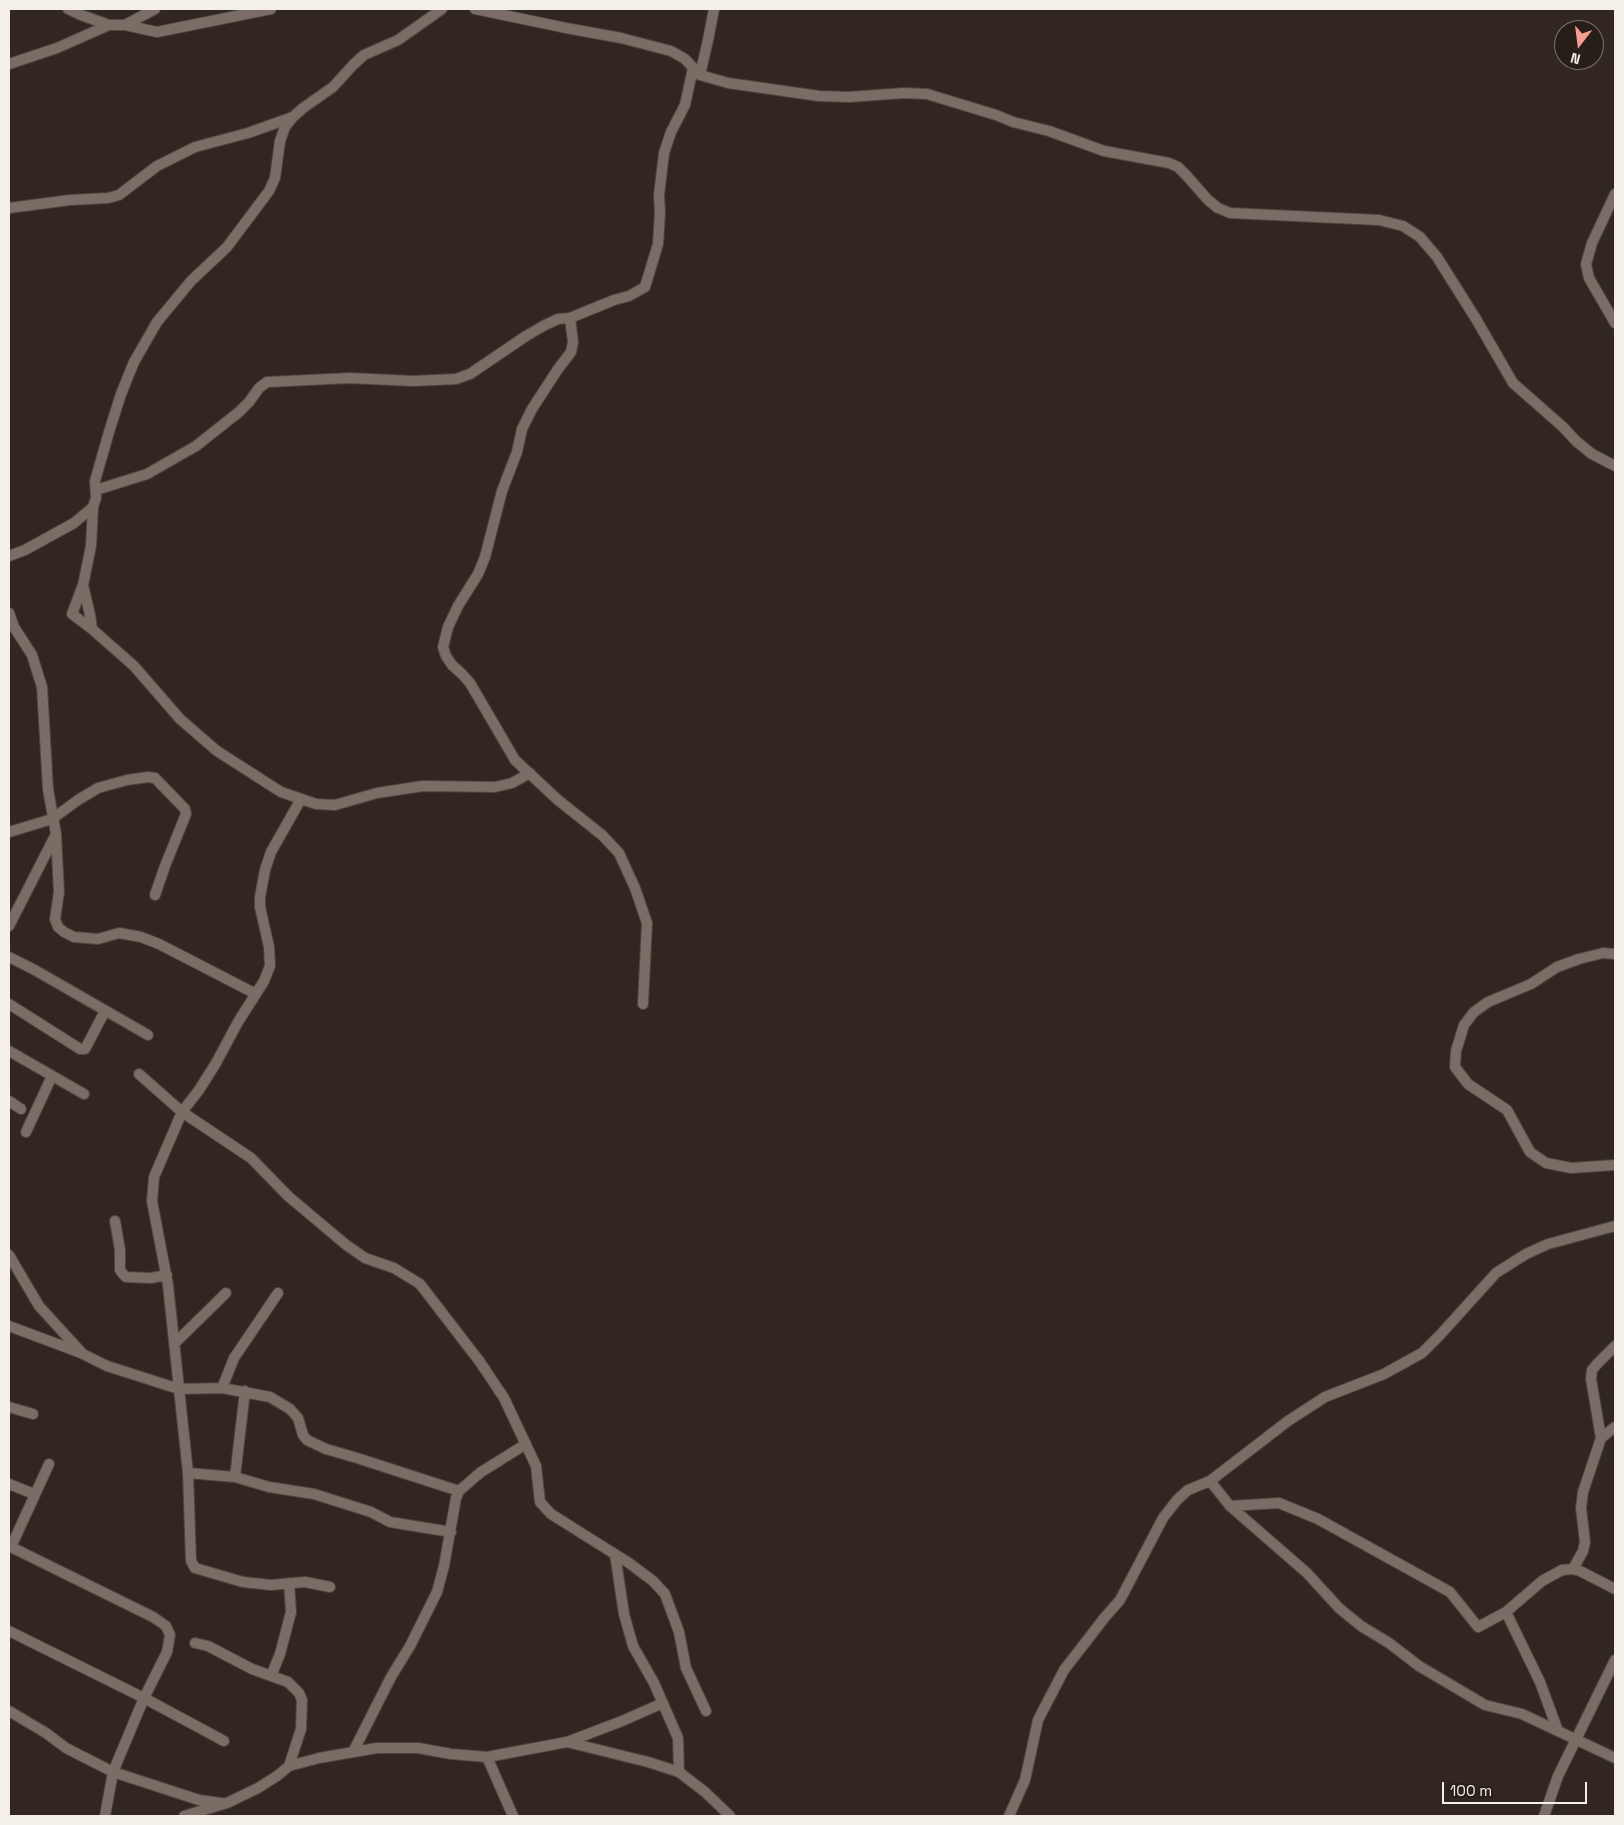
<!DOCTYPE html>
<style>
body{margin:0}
#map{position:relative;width:1624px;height:1825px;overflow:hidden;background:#312720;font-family:"Space Grotesk",sans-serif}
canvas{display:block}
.frame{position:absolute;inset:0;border:10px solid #f5efea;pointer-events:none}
.north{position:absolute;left:1554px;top:20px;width:50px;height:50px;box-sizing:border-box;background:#271e17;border:1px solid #79726b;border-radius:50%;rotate:195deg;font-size:14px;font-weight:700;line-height:20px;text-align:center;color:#f5efea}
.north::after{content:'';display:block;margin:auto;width:18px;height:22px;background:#f59c93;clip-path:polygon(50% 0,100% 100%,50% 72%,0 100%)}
.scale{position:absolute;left:1442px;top:1782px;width:145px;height:22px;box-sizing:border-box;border:2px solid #f5efea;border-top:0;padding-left:6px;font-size:15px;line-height:18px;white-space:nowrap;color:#f5efea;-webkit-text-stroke:4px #271e17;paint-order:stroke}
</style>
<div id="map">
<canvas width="1624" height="1825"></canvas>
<div class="frame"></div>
<div class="north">N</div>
<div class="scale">100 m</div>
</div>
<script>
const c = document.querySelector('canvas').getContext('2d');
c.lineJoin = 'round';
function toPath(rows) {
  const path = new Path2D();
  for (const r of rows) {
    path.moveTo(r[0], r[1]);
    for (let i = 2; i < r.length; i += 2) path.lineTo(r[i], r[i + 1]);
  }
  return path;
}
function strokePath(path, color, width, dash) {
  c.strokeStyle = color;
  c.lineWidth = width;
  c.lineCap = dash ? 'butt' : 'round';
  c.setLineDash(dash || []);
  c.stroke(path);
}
const minor = toPath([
 [68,9,81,15,109,25],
 [475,9,566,28,621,38,671,51,685,59,700,75,728,83,819,96,849,97,904,93,927,94,996,115,1013,122,1049,131,1104,151,1169,163,1178,167,1186,175,1208,200,1218,208,1230,213,1379,220,1403,226,1420,237,1437,257,1476,319,1513,383,1563,427,1577,442,1592,454,1615,466],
 [125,25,155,9],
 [9,64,57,48,109,25,125,25,157,32,271,9],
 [700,75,708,40,714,9],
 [1615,194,1592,243,1586,264,1589,278,1615,323],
 [9,208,70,200,108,198,119,195,157,166,195,147,248,133,293,117],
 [570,318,573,342,571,352,558,369,532,409,522,429,517,452,502,491,485,557,478,574,458,606,448,627,443,647,446,656,452,665,462,674,470,683,515,760,558,800,602,835,619,853,635,888,647,923,643,1004],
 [96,490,147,474,196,446,239,412,249,402,259,388,267,382,350,378,413,381,456,379,470,374,526,336,545,325,558,319,570,318,614,300,629,296,645,287,658,244,660,212,659,195,664,153,671,132,685,105,693,68],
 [93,507,91,546,83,585,72,614,92,629,134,666,180,719,217,751,281,792,316,804,335,805,377,793,423,786,495,787,512,783,530,773],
 [9,556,25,550,74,523,93,507,96,498,95,481,109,432,121,394,134,362,157,322,191,281,227,247,269,191,275,178,280,141,285,127,293,117,303,108,333,87,353,65,364,55,398,40,442,9],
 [83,585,90,615,92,629],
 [9,613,14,627,32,655,42,687,48,789,56,834,9,926],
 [301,799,271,852,265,870,260,897,260,907,269,947,270,966,264,981,238,1022,216,1063,199,1090,182,1112,154,1177,152,1201,168,1285,188,1473,191,1561,195,1568,243,1582,271,1585,305,1582,330,1587],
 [9,832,52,819,78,800,98,788,127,780,148,777,155,778,185,809,186,814,165,866,155,895],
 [56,835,59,892,55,919,58,927,64,932,74,937,98,939,119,933,141,937,159,944,256,994],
 [1615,954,1603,953,1579,959,1557,967,1531,984,1488,1002,1474,1012,1464,1025,1456,1051,1455,1067,1468,1084,1507,1110,1530,1152,1546,1163,1571,1168,1615,1165],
 [9,957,33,969,148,1035],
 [9,1004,80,1049,85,1049,105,1011],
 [9,1051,84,1094],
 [139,1074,182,1112,251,1158,288,1196,345,1244,365,1258,394,1268,420,1284,480,1362,504,1398,536,1466,540,1502,551,1514,629,1563,653,1581,665,1594,679,1632,686,1668,706,1711],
 [9,1101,21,1109],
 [26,1132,52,1076],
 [115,1221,120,1250,120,1270,123,1274,126,1277,151,1278,167,1275],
 [9,1255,39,1306,81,1352],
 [9,1326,81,1353,107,1366,179,1389,222,1388,270,1397,290,1409,298,1418,303,1435,307,1440,326,1449,357,1458,459,1491],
 [174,1344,226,1293],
 [222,1388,234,1358,278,1293],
 [9,1407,33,1414],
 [1601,1438,1591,1379,1592,1370,1597,1364,1615,1346],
 [188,1473,235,1477,269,1487,314,1494,371,1512,390,1522,451,1532],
 [235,1477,245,1391],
 [1210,1481,1230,1506,1307,1573,1339,1608,1361,1626,1389,1643,1419,1666,1485,1705,1522,1714,1615,1758],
 [9,1484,34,1494],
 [1230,1506,1279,1503,1318,1519,1450,1592,1478,1627,1506,1612,1542,1581,1562,1570,1573,1569,1580,1571,1615,1589],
 [9,1546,153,1617,166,1626,170,1635,167,1652,144,1698,113,1772,105,1816],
 [11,1547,49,1464],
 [615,1554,624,1614,633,1646,654,1683,678,1738,679,1772],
 [1573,1569,1583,1551,1585,1542,1581,1508,1583,1492,1601,1438,1615,1427],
 [1506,1612,1540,1682,1558,1731],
 [9,1631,144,1698,224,1741],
 [195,1643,208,1646,252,1669,288,1682,299,1693,302,1700,301,1729,289,1766],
 [271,1676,280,1654,291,1612,289,1583],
 [9,1711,46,1733,66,1748,113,1772,199,1800,221,1803],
 [567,1742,622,1721,663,1703],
 [353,1752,391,1677,410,1646,437,1592,444,1566,456,1498,459,1491,481,1472,526,1444],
 [487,1757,513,1816],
 [184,1816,227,1803,258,1788,277,1776,289,1766,319,1758,377,1748,418,1748,451,1754,487,1757,567,1742,648,1762,679,1772,705,1792,730,1816],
 [1009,1816,1025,1780,1038,1720,1064,1670,1105,1617,1120,1600,1163,1518,1177,1500,1188,1490,1210,1481,1288,1421,1325,1397,1384,1374,1422,1353,1440,1335,1496,1273,1526,1254,1548,1244,1615,1226],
 [1544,1816,1558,1776,1615,1660]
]);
strokePath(minor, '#4e4640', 12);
strokePath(minor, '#796d65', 10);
</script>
